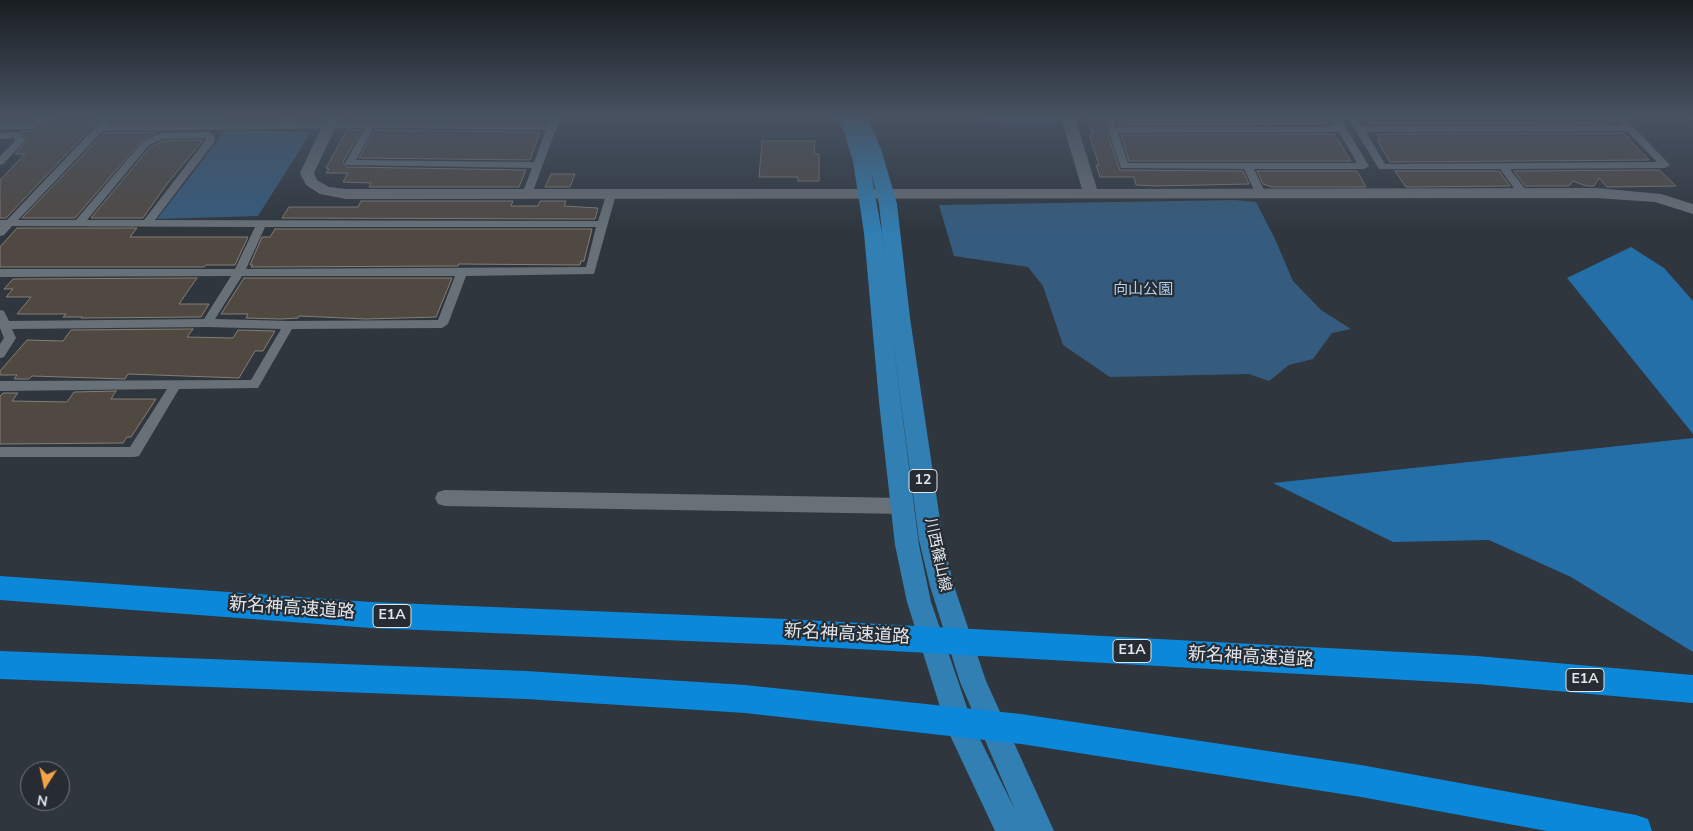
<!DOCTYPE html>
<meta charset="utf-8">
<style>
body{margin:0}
#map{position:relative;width:1693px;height:831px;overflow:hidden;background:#2f363d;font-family:"Nunito Sans",sans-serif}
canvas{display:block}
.north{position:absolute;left:20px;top:761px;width:50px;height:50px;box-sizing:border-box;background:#262c32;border:1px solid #71767c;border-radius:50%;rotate:190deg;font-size:14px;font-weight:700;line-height:20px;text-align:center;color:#e2e6eb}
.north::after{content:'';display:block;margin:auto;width:18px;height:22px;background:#f5a346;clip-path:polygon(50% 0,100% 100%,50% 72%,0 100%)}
</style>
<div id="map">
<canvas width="1693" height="831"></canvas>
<div class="north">N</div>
</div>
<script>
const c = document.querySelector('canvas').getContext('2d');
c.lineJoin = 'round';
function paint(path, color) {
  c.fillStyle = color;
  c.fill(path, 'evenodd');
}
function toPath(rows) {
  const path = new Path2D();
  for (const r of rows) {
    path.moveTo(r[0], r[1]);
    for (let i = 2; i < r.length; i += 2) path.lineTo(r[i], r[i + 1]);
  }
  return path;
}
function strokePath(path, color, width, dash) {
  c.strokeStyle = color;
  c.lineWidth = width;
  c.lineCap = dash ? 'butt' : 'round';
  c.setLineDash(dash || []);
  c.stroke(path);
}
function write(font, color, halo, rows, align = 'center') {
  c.font = font + ' "Nunito Sans","Noto Sans JP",sans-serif';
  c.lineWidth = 4.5;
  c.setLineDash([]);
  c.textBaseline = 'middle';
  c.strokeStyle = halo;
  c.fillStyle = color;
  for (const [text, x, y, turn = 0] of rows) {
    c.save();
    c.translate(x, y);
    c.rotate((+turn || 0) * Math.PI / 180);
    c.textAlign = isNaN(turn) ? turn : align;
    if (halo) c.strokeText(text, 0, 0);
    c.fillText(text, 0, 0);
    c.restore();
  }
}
const green = toPath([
 [985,118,1055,118,1057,124,986,123],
 [226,130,311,132,258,216,157,219],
 [1235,200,1256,202,1275,239,1293,281,1321,310,1351,329,1332,333,1313,359,1289,365,1269,381,1249,374,1110,377,1063,345,1043,286,1028,267,954,256,939,205]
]);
const forest = toPath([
 [1631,247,1664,268,1693,301,1693,434,1567,278],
 [1693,438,1693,652,1571,577,1489,540,1393,542,1273,483]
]);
const building = toPath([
 [122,118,220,118,218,121,112,123,119,121,122,118],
 [382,118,546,118,544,122,353,121,354,119,382,118],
 [1088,118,1102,118,1120,170,1243,171,1249,184,1155,186,1136,185,1134,177,1100,177,1096,165,1099,165,1090,137,1090,134,1093,134,1088,118],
 [1116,118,1324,118,1328,124,1118,125,1116,118],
 [1366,118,1590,118,1609,119,1613,123,1370,124,1366,118],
 [98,121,6,218,0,218,0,180,25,154,15,154,27,141,20,131,32,131,48,123,98,121],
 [347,130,362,130,343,162,347,167,526,170,519,187,369,187,371,183,343,182,348,173,326,173,329,169,326,168,347,130],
 [375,130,540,132,530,160,359,158,375,130],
 [158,132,142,140,75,218,22,218,104,133,158,132],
 [1623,133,1649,160,1390,162,1377,140,1381,140,1377,134,1623,133],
 [1334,134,1351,161,1129,161,1121,135,1334,134],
 [203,140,167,184,143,218,91,218,150,147,163,141,203,140],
 [762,141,815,141,814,154,819,154,819,181,798,181,798,177,759,177,762,141],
 [1659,170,1676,186,1607,187,1599,178,1594,186,1586,186,1573,181,1569,186,1525,186,1514,171,1659,170],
 [1257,171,1357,171,1366,187,1272,187,1263,184,1257,171],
 [1395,171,1499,171,1510,186,1406,187,1395,171],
 [551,174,575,174,570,187,545,187,551,174],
 [361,201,513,201,511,206,538,206,540,201,566,201,564,206,598,208,595,219,282,218,289,207,358,207,361,201],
 [17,228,137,228,130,237,248,237,235,265,206,265,204,267,0,267,0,247,17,228],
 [275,229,592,229,584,261,581,261,580,265,459,264,458,266,251,267,253,265,250,265,262,237,270,237,275,229],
 [197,278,179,304,209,304,201,317,81,318,82,317,63,317,66,314,17,314,31,297,6,297,13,289,4,289,13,279,197,278],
 [244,278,452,278,436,317,366,319,299,316,298,318,281,319,246,318,248,314,221,314,244,278],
 [193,329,187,337,233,338,238,330,275,331,263,351,255,351,239,378,128,374,125,379,32,376,29,379,14,379,17,375,0,375,0,371,27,340,63,341,71,330,193,329],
 [116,391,111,399,156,399,131,437,127,437,123,443,0,444,0,396,3,393,18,393,12,401,67,402,74,392,116,391]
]);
const street = toPath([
 [41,118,53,118,31,129,0,129,0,123,29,123,41,118],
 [104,118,114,118,108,125,281,122,285,118,295,118,291,122,548,124,550,118,560,118,532,194,527,197,522,194,532,168,347,165,345,163,365,128,103,131,18,220,76,220,143,141,161,133,209,132,214,135,215,141,155,220,598,221,607,192,615,192,616,194,594,274,466,276,448,324,442,328,292,329,258,388,179,389,139,456,134,457,0,457,0,447,130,447,167,389,0,391,0,381,251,380,281,329,207,327,12,329,16,338,4,357,0,358,0,344,4,338,0,328,0,310,4,311,9,321,204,319,231,276,0,277,0,269,235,269,255,227,12,226,4,235,0,236,0,220,7,220,104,118],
 [374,128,546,130,534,162,356,160,374,128],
 [205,138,205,141,144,220,87,220,149,145,163,139,205,138],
 [265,227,596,227,586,267,246,269,265,227],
 [242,276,455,276,438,320,289,321,215,319,242,276],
 [1104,118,1114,118,1116,127,1335,126,1330,118,1340,118,1369,166,1364,169,1254,169,1266,194,1261,197,1256,194,1244,169,1121,168,1104,118],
 [1339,132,1357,163,1128,163,1118,133,1339,132],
 [1348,118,1358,118,1362,126,1622,125,1615,118,1625,118,1670,165,1665,168,1510,169,1528,193,1523,196,1519,195,1500,169,1379,169,1348,118],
 [1627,131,1657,162,1385,164,1366,132,1627,131],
 [17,132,20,133,25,141,3,164,0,165,0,156,15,141,14,138,0,139,0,133,17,132]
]);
const secondary = toPath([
 [326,118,340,118,314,173,317,180,329,187,346,189,1082,189,1061,118,1075,118,1097,189,1597,188,1661,194,1693,204,1693,214,1655,202,1597,198,346,199,320,194,306,185,300,173,326,118],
 [445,490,903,498,910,500,913,506,910,512,903,514,445,506,438,504,435,498,438,492,445,490]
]);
const primary = toPath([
 [836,118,852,118,853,120,852,118,868,118,882,152,897,204,910,318,943,540,954,586,986,681,1054,831,995,831,947,729,907,602,895,545,879,402,864,233,853,161,843,129,836,118],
 [871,172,879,204,886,270,882,233,871,172],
 [892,334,919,540,930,586,960,682,1015,810,973,725,931,602,919,545,892,334]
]);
const highway = toPath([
 [0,576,371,602,786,619,1477,656,1693,675,1693,703,1477,684,786,645,371,628,0,600,0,576],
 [0,651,526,671,745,685,1021,714,1361,765,1636,815,1648,819,1652,831,1547,831,1361,797,1021,744,745,713,526,699,0,679,0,651]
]);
const shields = [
 [923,481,28],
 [392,616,38],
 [1132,651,38],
 [1585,680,38]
];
const shieldNames = [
 ["12",923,481],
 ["E1A",392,616],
 ["E1A",1132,651],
 ["E1A",1585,680]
];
const parkNames = [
 ["向山公園",1143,290]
];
const streetNames = [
 ["川西篠山線",937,555,78]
];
const nearStreetnames = [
 ["新名神高速道路",292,609,4],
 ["新名神高速道路",847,635,3],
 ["新名神高速道路",1251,658,3]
];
paint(green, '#355c7f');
paint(forest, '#256fa9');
paint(building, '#504942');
strokePath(building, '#857d76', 1);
paint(street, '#697178');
paint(secondary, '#697178');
paint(primary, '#317fb3');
paint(highway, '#0b88da');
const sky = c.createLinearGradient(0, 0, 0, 234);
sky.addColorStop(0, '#1a1e22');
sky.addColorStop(0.5, '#475262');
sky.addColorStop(1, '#47526200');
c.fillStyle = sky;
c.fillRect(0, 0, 1693, 234);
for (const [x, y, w] of shields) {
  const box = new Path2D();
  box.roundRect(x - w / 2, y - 11.5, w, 23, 4);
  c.fillStyle = '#262c32';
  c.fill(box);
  strokePath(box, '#e2e6eb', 1);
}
write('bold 14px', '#e2e6eb', null, shieldNames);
write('15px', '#aed0f1', '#262c32', parkNames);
write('15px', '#e2e6eb', '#262c32', streetNames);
write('18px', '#e2e6eb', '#262c32', nearStreetnames);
</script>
